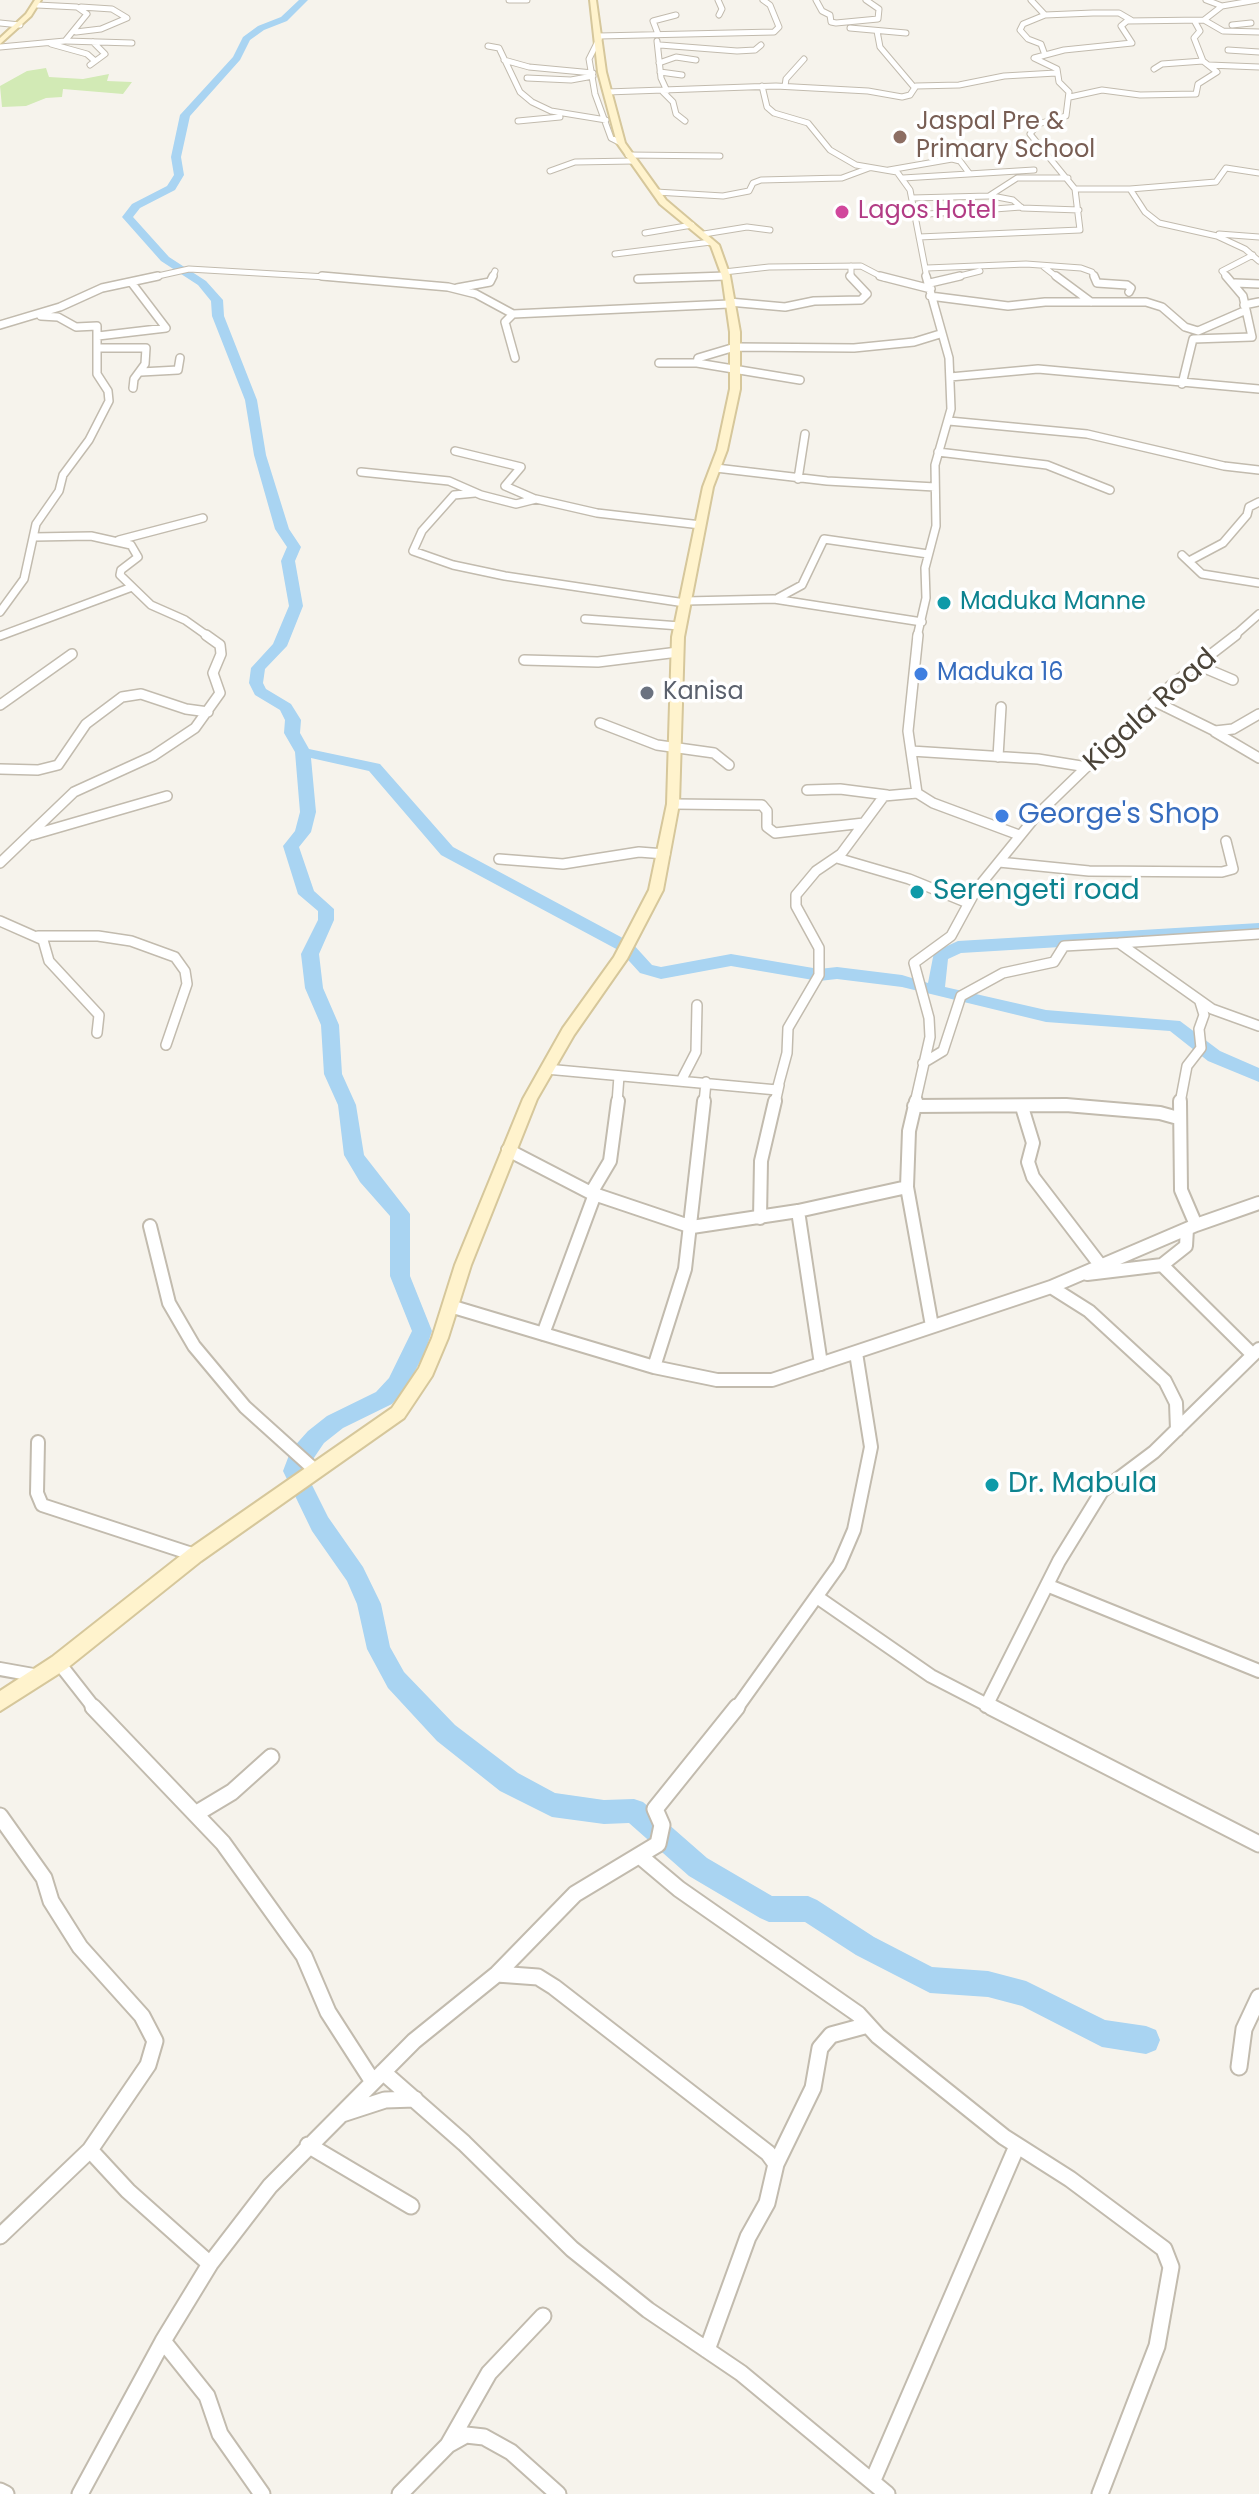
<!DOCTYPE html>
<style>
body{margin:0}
canvas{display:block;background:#f6f3ec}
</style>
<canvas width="1259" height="2494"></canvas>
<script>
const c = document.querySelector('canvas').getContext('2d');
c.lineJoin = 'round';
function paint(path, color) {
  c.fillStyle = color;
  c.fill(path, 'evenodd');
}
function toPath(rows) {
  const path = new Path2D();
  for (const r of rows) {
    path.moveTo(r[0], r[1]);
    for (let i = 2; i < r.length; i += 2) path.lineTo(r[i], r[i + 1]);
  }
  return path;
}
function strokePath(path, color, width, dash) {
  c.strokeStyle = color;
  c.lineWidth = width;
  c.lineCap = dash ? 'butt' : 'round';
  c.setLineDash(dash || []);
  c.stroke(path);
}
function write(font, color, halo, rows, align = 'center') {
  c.font = font + ' Poppins,sans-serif';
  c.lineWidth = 7;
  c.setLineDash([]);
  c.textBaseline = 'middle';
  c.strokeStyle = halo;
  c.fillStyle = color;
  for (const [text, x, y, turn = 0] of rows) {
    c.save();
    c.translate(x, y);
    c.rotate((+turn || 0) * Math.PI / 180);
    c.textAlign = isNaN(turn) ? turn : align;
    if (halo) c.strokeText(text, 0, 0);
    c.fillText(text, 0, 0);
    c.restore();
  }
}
const green = toPath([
 [46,68,49,77,83,79,109,74,107,81,132,82,123,94,63,89,62,97,46,98,26,106,2,107,0,86,27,71]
]);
const river = toPath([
 [299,0,308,0,287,21,264,30,250,40,240,60,190,116,181,157,184,175,175,190,140,208,133,217,169,257,206,281,223,300,224,316,257,400,266,455,289,529,301,547,295,561,303,606,287,646,265,669,263,683,266,689,291,704,301,720,300,733,309,749,380,764,453,847,632,943,652,965,661,967,731,954,819,969,837,967,902,975,928,983,934,952,958,941,1259,923,1259,935,961,953,948,959,945,987,1046,1010,1180,1021,1220,1051,1259,1068,1259,1082,1208,1061,1170,1031,1046,1022,902,987,837,979,819,981,731,966,661,979,640,973,620,951,441,855,369,771,311,758,316,812,311,832,299,847,314,891,334,909,334,920,319,954,323,988,339,1025,342,1074,356,1105,364,1155,410,1214,410,1276,432,1331,425,1352,405,1390,392,1404,343,1428,324,1443,305,1471,328,1517,363,1567,381,1604,390,1647,404,1672,455,1725,518,1773,555,1793,604,1800,634,1799,643,1802,707,1858,772,1896,808,1896,817,1900,874,1937,932,1967,988,1971,1026,1981,1105,2020,1146,2026,1156,2030,1160,2040,1156,2050,1146,2054,1102,2047,1022,2006,988,1997,930,1993,856,1955,805,1922,769,1922,760,1918,689,1876,629,1823,604,1824,552,1817,500,1791,437,1741,388,1688,367,1649,357,1604,347,1581,312,1531,283,1471,291,1450,308,1431,327,1416,376,1392,389,1378,412,1331,390,1276,390,1216,360,1182,344,1155,338,1105,324,1074,321,1025,305,988,301,954,318,920,318,911,298,894,283,846,295,831,300,812,295,752,284,733,285,720,280,710,255,695,249,683,251,668,273,644,289,606,281,561,287,547,275,529,254,455,245,400,212,316,211,301,198,285,161,261,122,217,132,204,167,186,174,175,171,157,180,115,233,57,243,37,258,26,281,17,299,0]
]);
const streetFar4 = toPath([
 [509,0,527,0],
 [718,0,722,9,719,15],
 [816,0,822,11,830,15,831,22,836,23,878,19,879,9,866,0],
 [1031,0,1045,15],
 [1222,6,1257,0],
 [1204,20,1223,31,1259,32],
 [0,23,20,25],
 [1232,25,1251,23],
 [850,28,906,33],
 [877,31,880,47,913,86],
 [76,32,101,29,127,18,112,9,81,7],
 [658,34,653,21,676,15],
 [599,36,774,32,779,27,770,5,763,0],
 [599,39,589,59,595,94,611,138,621,143],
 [66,41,132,43],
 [657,41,661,78,667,91],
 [51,44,87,54,95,61],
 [660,45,737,51,755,50,761,45],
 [488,46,499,48,520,92,532,102,551,111,606,120],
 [0,47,65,41,87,14,77,7,37,5],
 [1228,50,1259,52],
 [1045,55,1041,44,1028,39,1020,30,1023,24,1045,15,1093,13,1119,13,1131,20],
 [504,60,529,67,593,73],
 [659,63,676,57,696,60],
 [90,65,105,54,93,42],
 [1209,65,1259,67],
 [1154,69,1162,64,1203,61],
 [660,72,682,75],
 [527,78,571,80,593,76],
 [762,86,767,107,774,113,808,123,830,150,856,165,897,172,910,190,927,278],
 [785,86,786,79,804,59],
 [607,92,776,86,868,91,902,97,910,95,916,86,959,85,1004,76,1056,73],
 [663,92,673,102,676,114,685,121],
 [1070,97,1102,90,1140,95,1196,94,1198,84,1217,72,1203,61,1194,38,1200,31,1195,22],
 [518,121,560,117],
 [628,155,720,156],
 [889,170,952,159,960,161,969,173],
 [550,171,575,162,633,161],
 [903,178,1034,170],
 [1075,189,1130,189,1145,212,1159,223,1217,236,1245,249,1259,261],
 [1130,189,1216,182,1226,168,1259,173],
 [656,192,723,196,749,191,753,183,761,180,842,178,869,168],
 [992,196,1013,200,1022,208,1079,210],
 [912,198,989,196,1017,178,1068,178],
 [915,215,1021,207],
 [645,233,692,225],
 [704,234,747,227,770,230],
 [1219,234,1259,237],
 [919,237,1080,230,1075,189,1030,134,1038,124,1066,116,1069,92,1059,82,1057,69,1034,58,1064,50,1132,43,1121,26,1127,21,1204,20,1222,6,1206,0],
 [615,254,711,242],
 [1044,267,1058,278],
 [927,268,1026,264,1081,268,1092,272,1095,278],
 [724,272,769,267,861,266,884,278],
 [149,278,189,269,344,278],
 [492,278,495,271],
 [676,278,726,276],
 [851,278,851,266],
 [952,278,980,271],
 [1228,278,1222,271,1253,255]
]);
const streetFar3 = toPath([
 [322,276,448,287,476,294,513,314,729,304],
 [880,276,931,289],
 [1056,276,1091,302],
 [1094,276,1097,283,1127,285,1131,288,1129,292],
 [638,279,726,276],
 [930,283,960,276],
 [1235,283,1259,284],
 [457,288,490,282,493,276],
 [930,296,1008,306,1045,302,1146,302,1162,307,1185,327,1198,331,1244,311],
 [729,302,785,307,814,301,861,300,867,294,850,276],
 [1244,305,1259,302],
 [513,314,505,322,515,358],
 [0,325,60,307,102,288,158,276],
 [98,336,166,328,131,282],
 [97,348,146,348,145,364,134,379,133,388],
 [659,363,697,363,800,380],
 [697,363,698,358,735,347,854,348,914,342,940,334],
 [141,372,178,370,180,358],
 [950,377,1038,369,1259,389],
 [1182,384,1193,339,1252,337,1243,296,1226,276],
 [949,421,1087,434,1224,466,1259,470],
 [455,451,521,467,505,486,535,499],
 [938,452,1047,465,1110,490],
 [716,468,827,481,935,487],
 [361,472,449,481,481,495,516,504,536,499,597,513,701,525],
 [798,479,805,434],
 [475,493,454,495,422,531,413,551,453,565,505,576,685,603],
 [34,537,91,536,131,545,138,557,121,570,120,575,151,605,185,620,209,637],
 [119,540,203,518],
 [1182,555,1202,574,1259,583],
 [1189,561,1223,543,1247,515,1249,507,1259,502],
 [778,598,802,585,824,539,928,554],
 [686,601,774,599,922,622],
 [0,612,24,579,36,524,59,491,63,475,89,440,109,401,108,391,97,374,97,326,76,327,58,317,41,316],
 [585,619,680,626],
 [0,636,132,587],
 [917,637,926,598,925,568,936,526,935,465,951,409,949,358,926,276],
 [1233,637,1259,614]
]);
const streetFar2 = toPath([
 [918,635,908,731,917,793,933,803,1019,835],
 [524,660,598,662,678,652],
 [1200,666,1233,680],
 [1156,702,1215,731,1233,729,1259,714],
 [0,705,72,654],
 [600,723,657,745,714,753,729,765],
 [1215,732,1259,758],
 [911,751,1038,759,1087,767],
 [998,757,1001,707],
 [0,769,38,770,58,765,86,724,122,697,141,694,186,709,208,712],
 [807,790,840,789,887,795],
 [673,804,762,805,767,811,767,827,775,833,864,823],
 [32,835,167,796],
 [837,858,909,879,968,903],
 [499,859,563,864,639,852,665,854],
 [999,862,1089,871,1222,872,1233,869,1226,841],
 [0,863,74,792,153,756,195,728,220,693,213,673,221,654,220,645,206,635],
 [0,921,43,940,49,961,99,1015,97,1033],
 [38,936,98,936,131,941,175,957,185,971,187,984,166,1045],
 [1119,943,1259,934],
 [923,1063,943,1051,961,996,1003,973,1054,962,1064,946,1119,943,1212,1009,1259,1026],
 [546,1069,777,1090,787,1053,788,1028,819,975,819,948,796,906,796,895,816,871,841,854,884,796,917,793],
 [681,1081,696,1052,697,1005],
 [617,1103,619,1076],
 [704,1103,706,1082],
 [775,1103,779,1085],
 [915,1103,930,1037,929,1018,914,963,951,936,976,890,1037,815,1170,686,1236,635],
 [1180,1103,1187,1066,1201,1048,1199,1029,1204,1015,1200,1002]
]);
const streetFar1 = toPath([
 [916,1101,909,1131,907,1187,932,1326],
 [1180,1101,1181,1190,1196,1225],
 [914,1106,1066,1105,1160,1113,1178,1118],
 [1022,1107,1033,1143,1028,1162,1033,1177,1101,1266],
 [508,1150,591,1193,692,1227,798,1211,907,1187],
 [591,1193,610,1161,618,1101],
 [798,1211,821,1364],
 [760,1218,761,1161,775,1101],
 [150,1226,169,1303,194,1346,245,1407,316,1471],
 [1162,1265,1186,1246,1187,1229],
 [1087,1274,1162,1265,1252,1354],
 [1051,1287,1089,1311,1165,1381,1176,1403,1177,1430],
 [450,1306,654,1367,717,1380,772,1380,1051,1287,1196,1225,1259,1203],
 [543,1334,595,1194],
 [654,1367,685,1269,704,1101],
 [38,1442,37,1493,42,1505,195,1555],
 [1049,1586,1259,1671],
 [817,1597,931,1676,995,1709],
 [59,1663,95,1709],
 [0,1669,39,1676],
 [986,1706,1059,1561,1102,1491,1154,1452,1259,1349],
 [736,1709,839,1565,854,1530,871,1447,856,1353]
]);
const street = toPath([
 [93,1707,223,1843,304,1956,328,2012,373,2082],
 [991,1707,1259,1844],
 [197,1813,232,1792,271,1757],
 [0,1816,44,1878,51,1901,80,1947,142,2016,155,2041,148,2065,90,2150,0,2236],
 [641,1857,679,1889,858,2014,878,2036,1004,2137,1070,2179,1164,2249,1171,2267,1157,2346,1100,2494],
 [497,1974,538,1977,554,1987,768,2153,776,2164,767,2203,748,2237,707,2350],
 [1239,2067,1244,2029,1259,1997],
 [383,2072,464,2143,572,2249,648,2310,741,2373,887,2494],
 [342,2114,385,2100,415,2099],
 [308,2145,411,2206],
 [90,2150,128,2191,210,2264],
 [776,2164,813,2088,820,2048,831,2035,868,2025],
 [163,2341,207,2396,220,2434,262,2494],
 [448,2445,489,2373,543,2316],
 [873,2480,1017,2146],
 [0,2491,6,2494],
 [80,2494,163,2341,210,2264,270,2186,414,2041,497,1974,575,1894,658,1844,662,1825,655,1809,737,1707],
 [400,2494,448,2445,466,2435,484,2437,511,2452,558,2494]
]);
const secondary = toPath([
 [35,0,41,0,31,16,0,44,0,38,26,14,35,0],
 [590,0,596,0,606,72,625,143,666,200,719,245,730,276,740,332,740,389,727,450,713,487,684,637,679,804,663,890,627,959,574,1035,537,1099,471,1265,448,1338,432,1376,404,1418,201,1561,66,1669,0,1711,0,1691,52,1657,189,1549,392,1408,419,1368,432,1338,455,1265,523,1099,563,1028,614,957,649,890,667,804,672,637,703,487,717,450,730,389,730,332,722,276,711,246,660,204,617,143,598,72,590,0]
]);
const markers = [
 [900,137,8,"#8d6e63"],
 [842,212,8,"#d1479c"],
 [944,603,8,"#0f9aa8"],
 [921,674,8,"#3f7fe0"],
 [647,693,8,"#6b7280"],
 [1002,816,8,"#3f7fe0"],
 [917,892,8,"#0f9aa8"],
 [992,1485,8,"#0f9aa8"]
];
const farEducationnames = [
 ["Jaspal Pre &",916,123],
 ["Primary School",916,151]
];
const farHotelnames = [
 ["Lagos Hotel",858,212]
];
const farCulturenames = [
 ["Maduka Manne",960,603]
];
const farShopnames = [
 ["Maduka 16",937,674]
];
const farWorshipnames = [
 ["Kanisa",663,693]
];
const streetNames = [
 ["Kigala Road",1151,711,-42]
];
const shopNames = [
 ["George's Shop",1018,816]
];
const cultureNames = [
 ["Serengeti road",933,892],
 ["Dr. Mabula",1008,1485]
];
paint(green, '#d2eab5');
paint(river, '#a9d4f2');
strokePath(streetFar4, '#c2bbae', 7);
strokePath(streetFar3, '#c2bbae', 10);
strokePath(streetFar2, '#c2bbae', 12);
strokePath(streetFar1, '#c2bbae', 16);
strokePath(street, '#c2bbae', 19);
strokePath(secondary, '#d6c79b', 4);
strokePath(streetFar4, '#fff', 5);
strokePath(streetFar3, '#fff', 7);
strokePath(streetFar2, '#fff', 9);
strokePath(streetFar1, '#fff', 12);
strokePath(street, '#fff', 15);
paint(secondary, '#fff3cd');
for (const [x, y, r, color] of markers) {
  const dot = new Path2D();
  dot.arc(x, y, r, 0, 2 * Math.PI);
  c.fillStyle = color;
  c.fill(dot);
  strokePath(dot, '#fff', 3);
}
write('24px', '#785e54', '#fff', farEducationnames, 'left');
write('24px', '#b23c85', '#fff', farHotelnames, 'left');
write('24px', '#0d838f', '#fff', farCulturenames, 'left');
write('24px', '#366cbe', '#fff', farShopnames, 'left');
write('24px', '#5b616d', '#fff', farWorshipnames, 'left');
write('28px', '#4b4439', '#fff', streetNames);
write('28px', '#366cbe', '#fff', shopNames, 'left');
write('28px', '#0d838f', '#fff', cultureNames, 'left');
</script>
